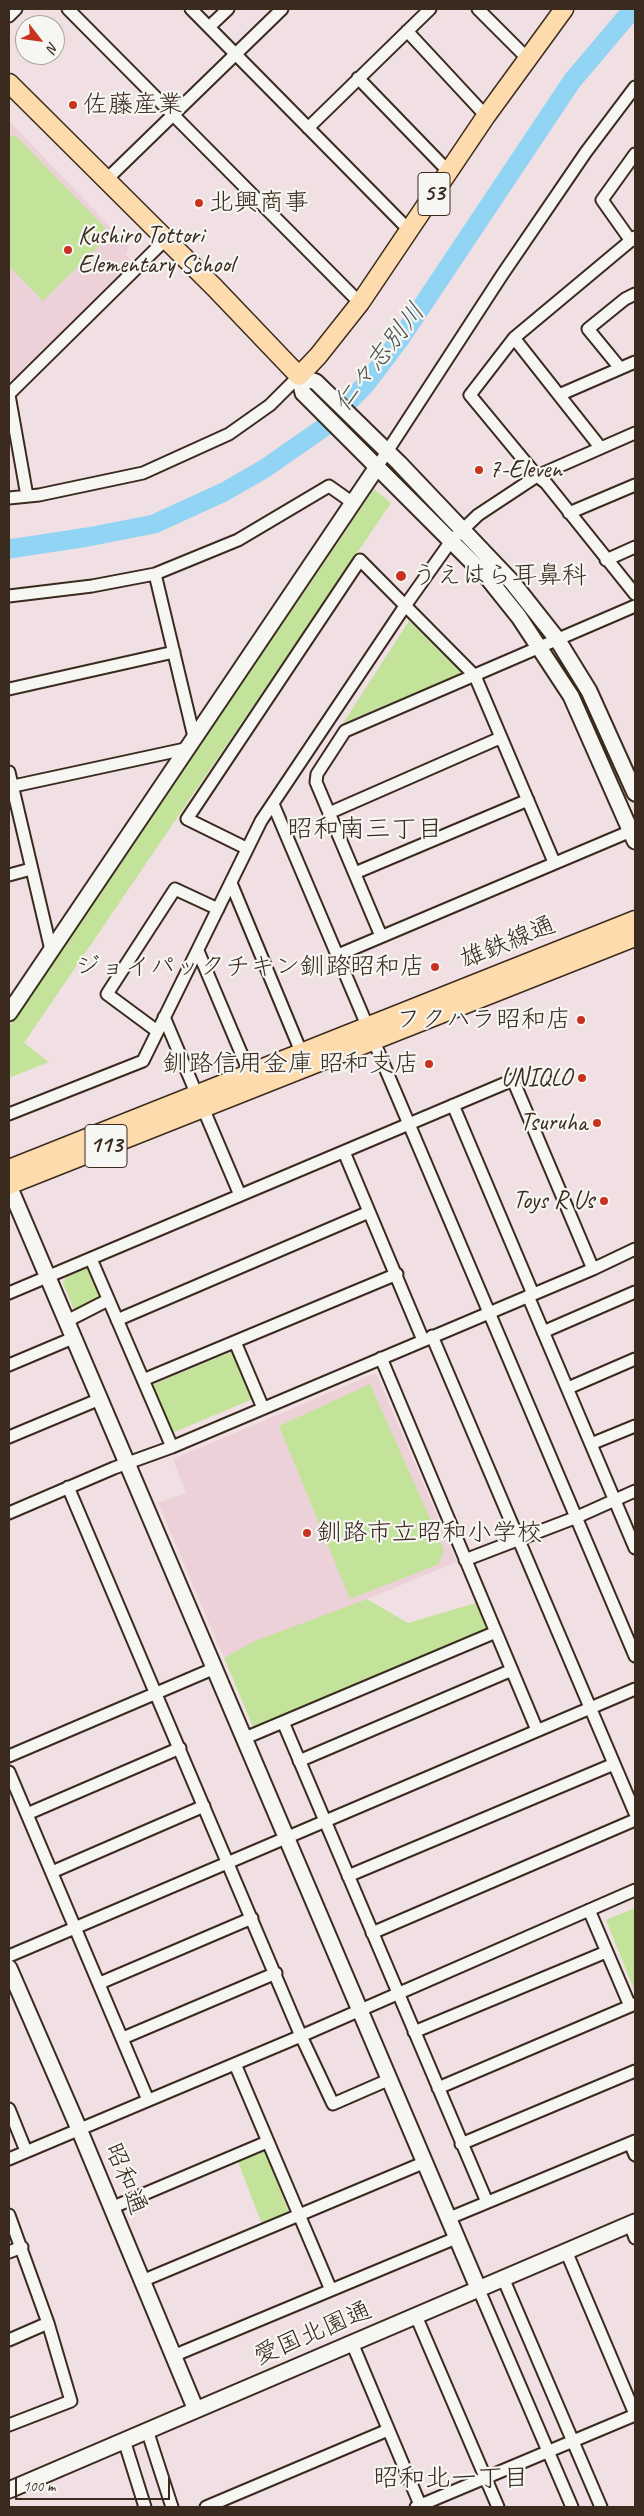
<!DOCTYPE html>
<meta charset="utf-8">
<style>
body{margin:0}
#map{position:relative;width:644px;height:2516px;overflow:hidden;background:#f1e0e3;font-family:Caveat,sans-serif}
canvas{display:block}
.frame{position:absolute;inset:0;border:10px solid #3b2a1e;pointer-events:none}
.north{position:absolute;left:15px;top:15px;width:50px;height:50px;box-sizing:border-box;background:#f6f6f2;border:1px solid #aba49d;border-radius:50%;rotate:120deg;font-size:14px;font-weight:700;line-height:20px;text-align:center;color:#3b2a1e}
.north::after{content:'';display:block;margin:auto;width:18px;height:22px;background:#c8321e;clip-path:polygon(50% 0,100% 100%,50% 72%,0 100%)}
.scale{position:absolute;left:15px;top:2478px;width:155px;height:22px;box-sizing:border-box;border:2px solid #3b2a1e;border-top:0;padding-left:6px;font-size:15px;line-height:18px;white-space:nowrap;color:#3b2a1e;-webkit-text-stroke:4px #f6f6f2;paint-order:stroke}
</style>
<div id="map">
<canvas width="644" height="2516"></canvas>
<div class="frame"></div>
<div class="north">N</div>
<div class="scale">100 m</div>
</div>
<script>
const c = document.querySelector('canvas').getContext('2d');
c.lineJoin = 'round';
function paint(path, color) {
  c.fillStyle = color;
  c.fill(path, 'evenodd');
}
function toPath(rows) {
  const path = new Path2D();
  for (const r of rows) {
    path.moveTo(r[0], r[1]);
    for (let i = 2; i < r.length; i += 2) path.lineTo(r[i], r[i + 1]);
  }
  return path;
}
function strokePath(path, color, width, dash) {
  c.strokeStyle = color;
  c.lineWidth = width;
  c.lineCap = dash ? 'butt' : 'round';
  c.setLineDash(dash || []);
  c.stroke(path);
}
function write(font, color, halo, rows, align = 'center') {
  c.font = font + ' Caveat,"Klee One",sans-serif';
  c.lineWidth = 4.5;
  c.setLineDash([]);
  c.textBaseline = 'middle';
  c.strokeStyle = halo;
  c.fillStyle = color;
  for (const [text, x, y, turn = 0] of rows) {
    c.save();
    c.translate(x, y);
    c.rotate((+turn || 0) * Math.PI / 180);
    c.textAlign = isNaN(turn) ? turn : align;
    if (halo) c.strokeText(text, 0, 0);
    c.fillText(text, 0, 0);
    c.restore();
  }
}
const built = toPath([
 [9,121,129,246,126,255,133,263,9,384],
 [376,1373,457,1562,224,1658,158,1503,186,1493,173,1459]
]);
const green = toPath([
 [9,135,16,136,111,234,43,301,9,266],
 [374,489,391,503,24,1043,49,1062,9,1078,9,1027],
 [409,621,460,671,458,675,343,723],
 [88,1267,101,1300,75,1312,63,1283,67,1275],
 [233,1351,253,1399,172,1433,152,1385],
 [370,1384,444,1550,439,1564,350,1599,279,1426],
 [367,1599,408,1623,476,1603,490,1631,254,1729,224,1658,255,1641],
 [635,1908,635,1992,606,1920],
 [265,2151,289,2213,262,2224,238,2162]
]);
const river = toPath([
 [9,549,88,537,154,524,224,492,264,469,323,428,366,384,400,339,572,81,633,9]
]);
const street = toPath([
 [68,9,360,303],
 [191,9,410,231],
 [478,9,527,58],
 [9,16,16,9],
 [209,27,228,9],
 [407,31,486,116],
 [358,78,449,172],
 [308,128,430,9],
 [105,181,282,9],
 [635,237,514,338,470,395,537,476,546,483,635,594],
 [631,241,602,200,635,154],
 [514,338,600,447],
 [620,368,588,329,625,299,635,294],
 [9,394,165,240],
 [9,395,27,496],
 [559,395,635,362],
 [377,467,502,275,586,152,635,87],
 [9,498,39,495,143,473,229,434,270,405,299,376],
 [569,513,635,485],
 [606,560,635,547],
 [155,574,194,737],
 [9,596,92,586,155,574,238,540,329,486,353,503],
 [9,689,174,652],
 [9,772,51,950],
 [9,787,185,749],
 [273,804,635,1656],
 [329,813,500,738],
 [246,848,187,819,360,560,475,676,554,862],
 [355,873,528,800],
 [9,875,31,869],
 [231,883,302,1054],
 [381,936,316,782,317,774,345,731,635,606],
 [198,951,250,1074],
 [338,955,631,831],
 [164,1017,197,1095],
 [157,1031,107,994,175,889,218,909],
 [453,1105,533,1294],
 [203,1108,240,1195],
 [9,1114,143,1061,261,821,405,606,451,541,478,515,537,476,635,433],
 [344,1152,423,1340],
 [91,1259,172,1447],
 [9,1293,513,1080,593,1269],
 [528,1296,635,1548],
 [117,1320,369,1212],
 [67,1321,108,1300],
 [543,1332,635,1292],
 [432,1336,635,1813],
 [235,1342,263,1408],
 [381,1358,537,1730],
 [9,1365,73,1338],
 [143,1380,397,1274],
 [568,1388,635,1359],
 [9,1437,100,1399],
 [591,1444,635,1426],
 [68,1487,301,2036,333,2104,388,2080],
 [9,1513,114,1468,172,1447,593,1269,635,1249],
 [465,1560,577,1517,635,1491],
 [283,1722,487,2202],
 [245,1738,496,1632],
 [9,1756,215,1668],
 [299,1761,512,1670],
 [9,1772,148,2100],
 [27,1814,180,1748],
 [52,1872,204,1806],
 [348,1876,614,1764],
 [589,1910,630,2006],
 [372,1933,635,1820],
 [9,1956,635,1689],
 [100,1983,252,1918],
 [414,2032,606,1952],
 [123,2038,276,1973],
 [235,2064,331,2290],
 [438,2088,635,2004],
 [9,2109,26,2151],
 [630,2143,635,2155],
 [461,2144,635,2071],
 [9,2159,301,2036,635,1890],
 [111,2208,267,2142],
 [9,2215,48,2323,71,2401,9,2425],
 [447,2219,635,2141],
 [630,2224,635,2238],
 [566,2251,635,2414],
 [9,2252,22,2247],
 [503,2278,601,2507],
 [142,2281,423,2163],
 [479,2290,572,2507],
 [416,2316,498,2507],
 [9,2340,48,2323],
 [352,2343,421,2507],
 [173,2356,456,2238],
 [147,2430,172,2507],
 [124,2440,145,2507],
 [206,2507,388,2430],
 [416,2507,635,2415]
]);
const secondary = toPath([
 [299,376,303,393,487,577,519,617,571,696,635,841],
 [299,376,316,382,399,463,512,582,557,639,589,691,635,793],
 [9,1013,377,467],
 [9,1186,479,2290],
 [9,1968,79,2129,196,2410],
 [9,2490,635,2222]
]);
const primary = toPath([
 [9,83,215,288,299,376,318,356,360,303,486,116,564,9],
 [9,1169,635,920],
 [9,1185,635,937]
]);
const markers = [
 [73,105,5,"#c8321e"],
 [199,203,5,"#c8321e"],
 [68,250,5,"#c8321e"],
 [479,470,5,"#c8321e"],
 [401,576,6,"#c8321e"],
 [435,967,5,"#c8321e"],
 [581,1020,5,"#c8321e"],
 [429,1064,5,"#c8321e"],
 [582,1078,5,"#c8321e"],
 [597,1123,5,"#c8321e"],
 [604,1201,5,"#c8321e"],
 [307,1533,5,"#c8321e"]
];
const shields = [
 [434,194,32],
 [106,1146,42]
];
const shieldNames = [
 ["53",434,194],
 ["113",106,1146]
];
const poiNames = [
 ["佐藤産業",83,105],
 ["北興商事",209,203],
 ["Kushiro Tottori",78,236],
 ["Elementary School",78,265],
 ["7-Eleven",489,470],
 ["うえはら耳鼻科",412,576],
 ["ジョイパックチキン釧路昭和店",425,967,"right"],
 ["フクハラ昭和店",571,1020,"right"],
 ["釧路信用金庫 昭和支店",419,1064,"right"],
 ["UNIQLO",572,1078,"right"],
 ["Tsuruha",587,1123,"right"],
 ["Toys R Us",594,1201,"right"],
 ["釧路市立昭和小学校",317,1533]
];
const streetNames = [
 ["雄鉄線通",508,943,-22],
 ["昭和通",125,2179,68],
 ["愛国北園通",313,2334,-23]
];
const waterNames = [
 ["仁々志別川",380,358,-52]
];
const neighbourhoodNames = [
 ["昭和南三丁目",365,830],
 ["昭和北一丁目",451,2479]
];
paint(built, '#edd1d8');
paint(green, '#c3e39b');
strokePath(river, '#91d4f3', 19);
strokePath(street, '#3b2a1e', 15);
strokePath(secondary, '#3b2a1e', 19);
strokePath(primary, '#3b2a1e', 21);
strokePath(street, '#f6f6f2', 11);
strokePath(secondary, '#f6f6f2', 15);
strokePath(primary, '#fddbac', 18);
for (const [x, y, r, color] of markers) {
  const dot = new Path2D();
  dot.arc(x, y, r, 0, 2 * Math.PI);
  c.fillStyle = color;
  c.fill(dot);
  strokePath(dot, '#f6f6f2', 2);
}
for (const [x, y, w] of shields) {
  const box = new Path2D();
  box.roundRect(x - w / 2, y - 21.5, w, 43, 4);
  c.fillStyle = '#f6f6f2';
  c.fill(box);
  strokePath(box, '#3b2a1e', 1);
}
write('bold 24px', '#3b2a1e', null, shieldNames);
write('25px', '#3b2a1e', '#f6f6f2', poiNames, 'left');
write('25px', '#3b2a1e', '#f6f6f2', streetNames);
write('italic 26px', '#505453', '#f6f6f2', waterNames);
write('26px', '#3b2a1e', '#f6f6f2', neighbourhoodNames);
</script>
